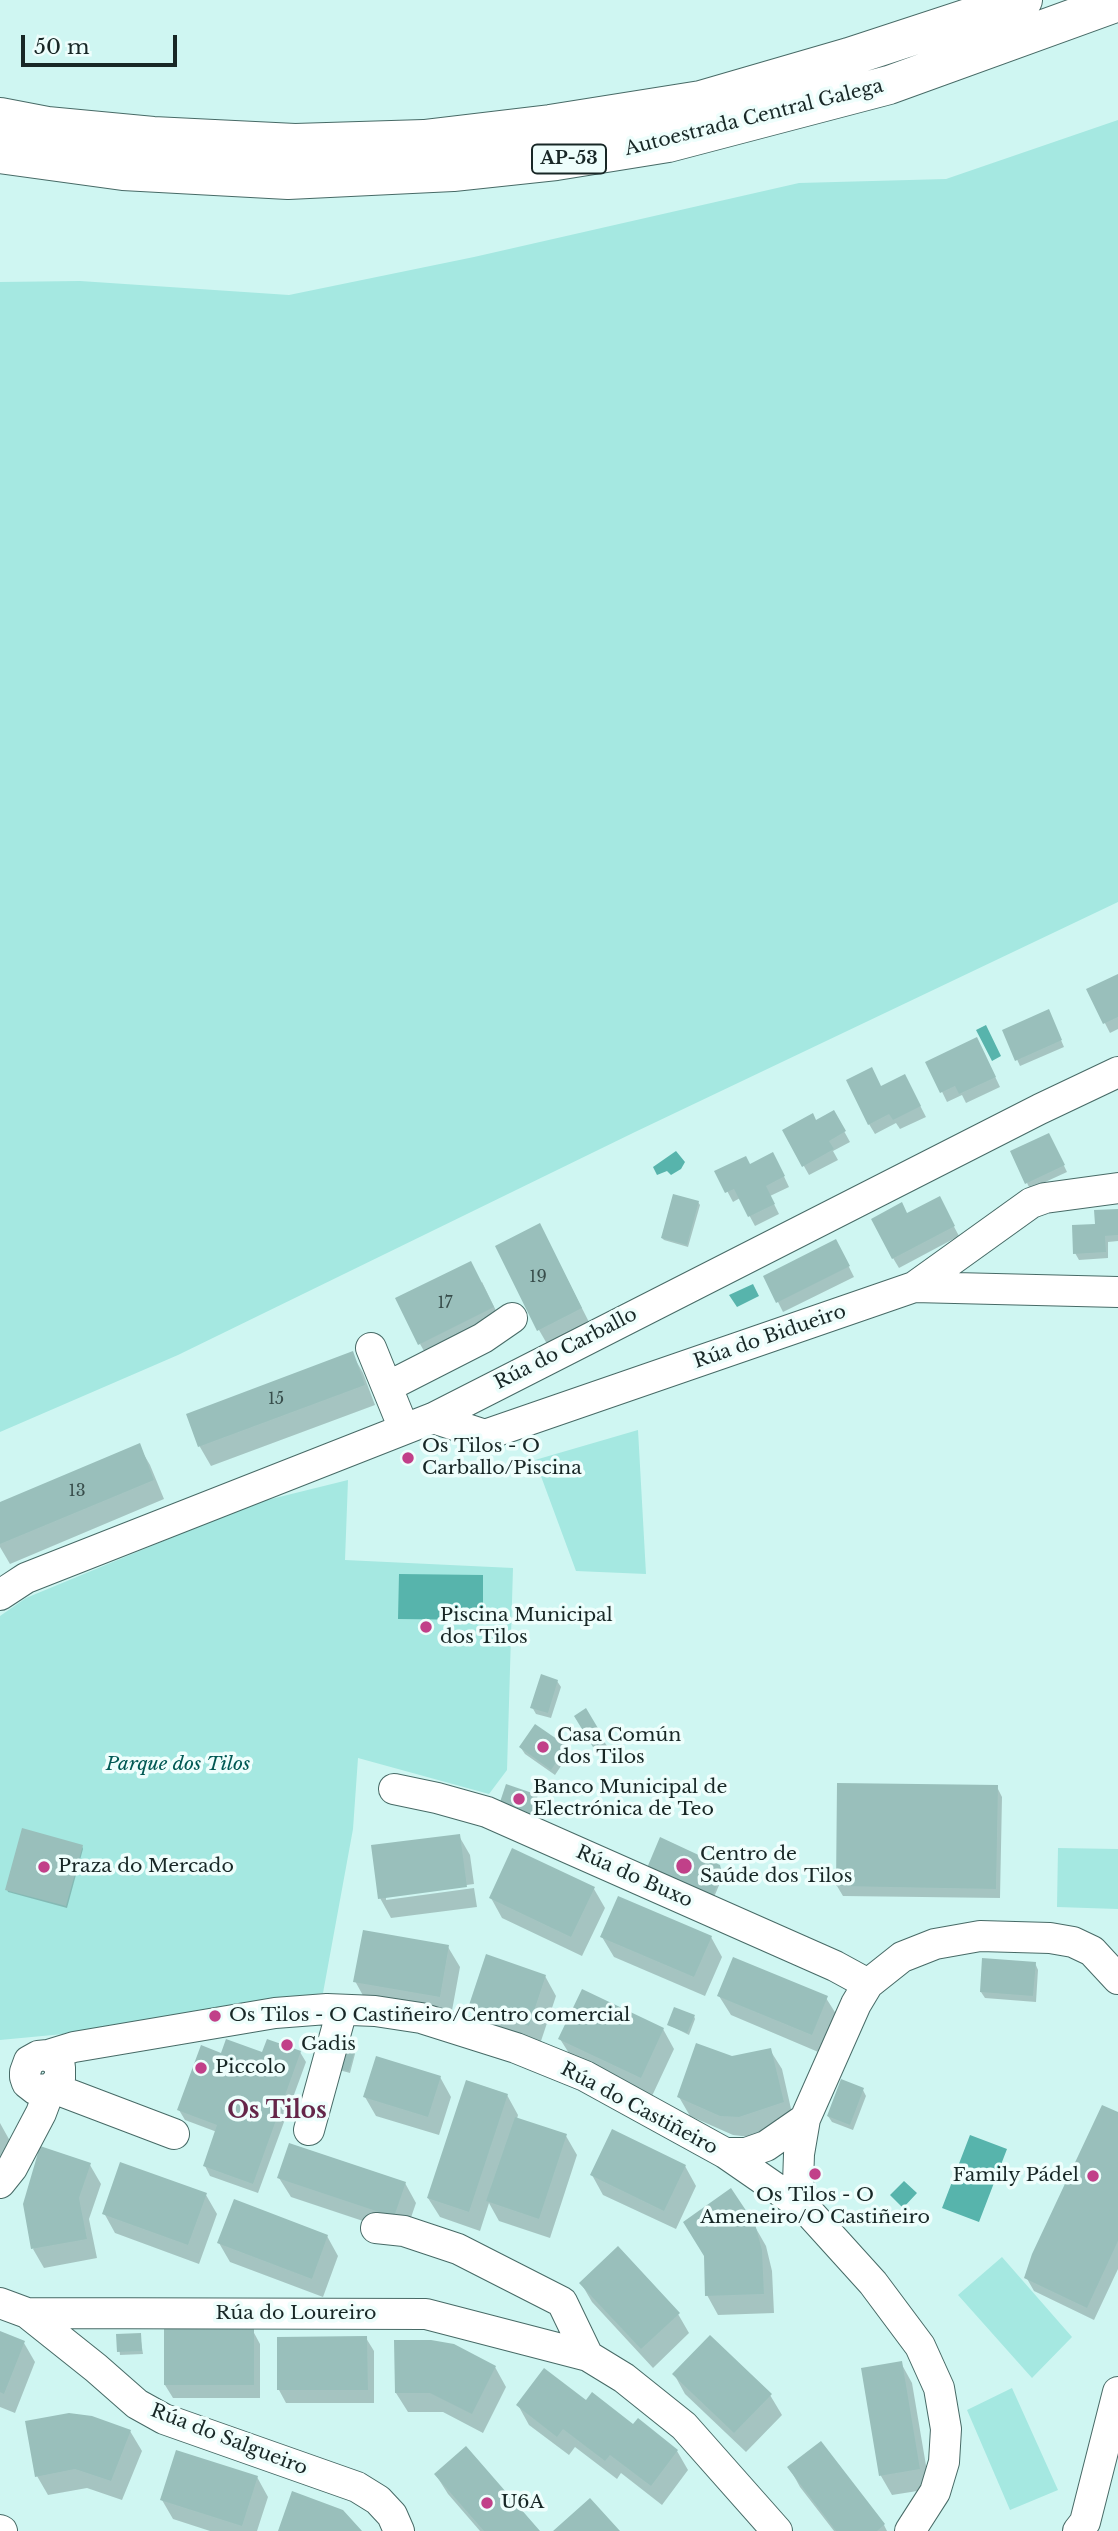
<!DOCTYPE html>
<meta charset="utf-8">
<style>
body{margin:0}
#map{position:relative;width:1118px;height:2531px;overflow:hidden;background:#cff6f2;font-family:"Libre Baskerville",serif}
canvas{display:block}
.scale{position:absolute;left:21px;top:35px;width:156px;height:32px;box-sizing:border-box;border:4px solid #182726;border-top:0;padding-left:9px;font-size:21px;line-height:24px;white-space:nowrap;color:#182726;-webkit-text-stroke:5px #eefefc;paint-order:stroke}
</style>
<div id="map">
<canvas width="1118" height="2531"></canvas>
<div class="scale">50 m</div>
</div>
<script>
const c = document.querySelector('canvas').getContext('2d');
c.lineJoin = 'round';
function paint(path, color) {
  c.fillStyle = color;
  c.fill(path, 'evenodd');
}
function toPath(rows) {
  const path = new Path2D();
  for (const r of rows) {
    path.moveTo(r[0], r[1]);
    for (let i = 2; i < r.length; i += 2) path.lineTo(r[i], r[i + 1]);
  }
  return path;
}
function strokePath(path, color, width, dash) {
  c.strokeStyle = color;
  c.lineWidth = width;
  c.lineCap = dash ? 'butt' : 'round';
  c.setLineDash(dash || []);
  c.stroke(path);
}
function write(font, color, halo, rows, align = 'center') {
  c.font = font + ' "Libre Baskerville",serif';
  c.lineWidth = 7;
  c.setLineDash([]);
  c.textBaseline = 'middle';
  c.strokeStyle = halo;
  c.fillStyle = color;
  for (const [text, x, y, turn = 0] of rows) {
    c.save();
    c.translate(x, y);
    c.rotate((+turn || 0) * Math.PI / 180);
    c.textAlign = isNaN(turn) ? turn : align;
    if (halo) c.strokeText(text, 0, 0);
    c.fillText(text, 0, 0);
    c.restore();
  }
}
const green = toPath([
 [1118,120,1118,902,635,1132,178,1355,0,1432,0,282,80,281,289,295,474,257,799,183,946,179],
 [638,1430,646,1574,576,1571,535,1460],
 [348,1480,345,1560,513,1568,507,1770,489,1794,358,1758,353,1829,323,1993,74,2033,0,2040,0,1616,26,1598,255,1503],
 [1058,1848,1118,1849,1118,1909,1057,1907],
 [1002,2257,1072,2337,1032,2378,958,2295],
 [1012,2388,1058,2490,1010,2510,967,2410]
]);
const water = toPath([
 [986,1025,1001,1056,992,1061,976,1030],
 [676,1151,685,1162,681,1169,671,1175,667,1171,657,1175,653,1167],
 [753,1284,759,1296,737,1307,729,1295],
 [399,1574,483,1575,483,1620,398,1619],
 [970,2135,1007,2149,979,2222,942,2208],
 [904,2181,917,2193,903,2208,890,2195]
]);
const shadow = toPath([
 [1118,976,1118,1029,1110,1033,1088,990],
 [1051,1017,1064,1047,1020,1066,1004,1031],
 [982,1049,1000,1087,966,1103,962,1095,947,1102,928,1063],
 [910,1086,926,1117,900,1129,896,1123,875,1134,869,1124,881,1088],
 [834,1113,850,1142,833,1151,838,1160,809,1175,784,1131,816,1122],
 [1052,1141,1067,1172,1030,1189,1027,1183],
 [778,1164,789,1187,770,1196,779,1214,755,1226,740,1198,733,1202,717,1172,750,1166],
 [698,1202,700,1205,688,1247,664,1240,662,1238],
 [944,1208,959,1236,899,1268,893,1258],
 [1118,1211,1118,1241,1108,1242,1108,1258,1079,1260,1075,1253,1096,1225],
 [550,1245,592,1328,550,1349,539,1330],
 [841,1251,854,1277,783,1312,765,1276],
 [482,1282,504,1327,431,1363,420,1344],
 [352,1354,363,1373,375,1405,211,1466,200,1447,188,1415],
 [139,1446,150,1465,164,1499,10,1564,0,1547,0,1504],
 [557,1681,561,1687,551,1718,536,1714,532,1707],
 [585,1711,607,1746,598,1752,576,1716],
 [521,1748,566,1748,569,1754,555,1775,525,1754],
 [997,1787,1002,1797,1000,1898,843,1896,837,1886],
 [537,1797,540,1803,535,1819,502,1802],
 [459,1836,470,1855,474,1884,386,1896,386,1900,474,1888,477,1907,391,1918,380,1898],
 [82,1846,83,1849,67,1908,8,1892,7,1889],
 [650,1870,721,1870,723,1876,714,1897],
 [594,1889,605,1908,582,1956,502,1918,491,1898],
 [602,1937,711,1937,722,1957,705,1996,614,1957],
 [448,1947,460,1967,451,2016,366,2001,355,1981],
 [1035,1963,1038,1970,1036,2002,985,1998,981,1992],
 [545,1976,556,1996,540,2044,482,2024,471,2005],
 [719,1996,826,1998,838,2017,823,2054,731,2015],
 [694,2016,695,2019,689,2035,669,2025],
 [663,2029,674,2049,652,2096,572,2058,560,2039],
 [770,2050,782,2069,794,2122,750,2137,733,2135,690,2116,679,2097,731,2058],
 [300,2052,306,2062,258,2193,210,2176,205,2166,217,2132,185,2120,179,2110,222,2055],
 [354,2052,355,2054,350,2073,339,2070],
 [440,2077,451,2097,439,2135,376,2116,365,2097],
 [863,2090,866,2096,853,2130,832,2122,828,2116],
 [507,2095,518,2115,517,2119,566,2136,577,2155,550,2238,499,2221,489,2203,480,2231,440,2217,428,2198],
 [1118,2114,1118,2269,1094,2320,1034,2291,1026,2277],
 [0,2123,10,2141,0,2167],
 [90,2165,101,2184,89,2219,97,2258,44,2268,33,2249],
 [685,2166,696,2186,676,2229,603,2195,592,2175],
 [279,2178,405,2183,416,2203,405,2235,291,2197],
 [206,2195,217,2214,199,2264,115,2233,104,2213],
 [754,2225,766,2246,772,2271,774,2313,718,2315,707,2295],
 [327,2236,338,2256,323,2297,230,2262,219,2243],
 [581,2283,678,2314,689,2333,653,2368,592,2302],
 [253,2331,260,2344,260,2398,173,2398,165,2385],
 [0,2333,24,2343,35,2362,15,2413,0,2407],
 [140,2335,143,2354,120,2355,118,2336],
 [278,2338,366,2338,374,2351,374,2403,286,2403,279,2390],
 [901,2363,912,2383,930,2489,892,2495,881,2476,863,2370],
 [495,2367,506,2387,483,2433,443,2412,408,2412,396,2393],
 [674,2374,770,2395,782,2415,746,2452,685,2394],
 [586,2402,677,2451,688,2470,662,2505,621,2473,617,2479,575,2447,569,2455,529,2425,518,2405],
 [130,2431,142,2451,122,2500,87,2488,48,2495,37,2476],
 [820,2443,884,2525,887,2531,834,2531,800,2487,789,2467],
 [436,2475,538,2531,480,2531,448,2494],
 [257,2477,268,2497,257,2531,210,2531,173,2519,162,2500]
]);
const building = toPath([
 [1118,974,1118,1017,1103,1024,1086,989],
 [1049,1009,1062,1040,1015,1061,1002,1030],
 [977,1037,996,1077,959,1094,955,1086,940,1093,925,1062],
 [872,1067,881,1086,905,1074,921,1106,893,1120,889,1114,868,1125,846,1080],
 [834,1110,846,1131,829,1141,834,1149,802,1167,782,1130,813,1113,816,1120],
 [1049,1133,1065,1165,1025,1184,1010,1151],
 [773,1152,785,1176,766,1186,775,1204,748,1217,734,1189,725,1193,714,1171,746,1156,750,1164],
 [673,1194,699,1201,687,1245,661,1238],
 [940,1196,955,1226,892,1259,871,1219,902,1202,907,1213],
 [1118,1209,1118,1235,1105,1236,1106,1252,1073,1254,1072,1225,1095,1224,1094,1210],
 [540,1223,582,1308,537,1331,495,1246],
 [836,1239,850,1266,776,1303,763,1276],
 [471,1261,494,1307,418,1345,395,1298],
 [353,1351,365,1385,198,1447,186,1414],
 [140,1443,154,1480,0,1544,0,1502],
 [414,1455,414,1460,403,1461,402,1456],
 [541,1674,558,1680,548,1713,530,1708],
 [586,1708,605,1740,593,1747,574,1716],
 [535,1724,567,1746,551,1770,519,1747],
 [837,1783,998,1785,996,1889,836,1886],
 [506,1784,538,1795,531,1814,500,1802],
 [22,1828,83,1845,66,1906,5,1890],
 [460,1834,467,1887,378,1899,371,1845],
 [660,1837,720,1865,722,1873,713,1895,647,1868],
 [512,1848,595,1887,571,1937,489,1898],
 [618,1896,712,1936,694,1977,600,1937],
 [363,1930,449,1945,440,1997,353,1982],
 [486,1954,546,1975,529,2026,469,2005],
 [733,1957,828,1996,812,2035,717,1996],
 [982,1958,1036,1962,1033,1996,980,1992],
 [582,1989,664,2028,641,2078,558,2039],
 [674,2007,695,2015,687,2033,667,2025],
 [226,2039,262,2052,267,2039,301,2051,253,2184,203,2166,217,2125,177,2110,201,2045,221,2053],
 [696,2043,732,2056,771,2048,784,2102,739,2117,720,2116,677,2097],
 [341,2046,355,2050,349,2071,335,2068],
 [376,2056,441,2076,428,2117,363,2097],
 [841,2079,864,2088,850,2125,827,2116],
 [466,2080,508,2094,469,2212,427,2198],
 [1102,2105,1118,2112,1118,2241,1087,2308,1024,2278,1032,2254],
 [515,2117,567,2134,539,2219,486,2201],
 [612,2129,686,2165,664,2211,590,2175],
 [289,2143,406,2182,394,2217,277,2178],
 [40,2146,91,2163,79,2198,87,2239,31,2249,23,2204],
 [120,2162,207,2193,188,2245,102,2214],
 [731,2188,755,2224,762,2250,764,2294,705,2296,704,2256,683,2222],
 [234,2199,328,2235,312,2279,217,2243],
 [618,2246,680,2313,641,2349,579,2283],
 [164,2329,254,2329,254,2385,164,2385],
 [0,2331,25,2341,4,2394,0,2392],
 [141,2333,142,2351,117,2352,116,2334],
 [710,2335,772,2394,734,2433,672,2374],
 [367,2336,368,2390,277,2390,277,2337],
 [394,2340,431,2340,454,2344,496,2366,472,2414,430,2393,395,2393],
 [902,2361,920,2469,879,2476,861,2368],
 [544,2368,586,2400,592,2392,633,2424,638,2418,678,2450,651,2486,610,2455,605,2461,563,2429,557,2437,516,2405],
 [69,2413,92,2416,131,2430,111,2481,75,2469,35,2477,25,2421],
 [821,2441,885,2524,877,2531,836,2531,787,2467],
 [466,2446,540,2531,484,2531,434,2474],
 [176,2450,258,2476,242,2526,160,2500],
 [292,2491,343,2510,362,2531,278,2531],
 [590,2498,620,2531,553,2531]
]);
const minor = toPath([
 [914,1287,1031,1203,1045,1198,1118,1188],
 [371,1348,404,1429],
 [387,1387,483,1338,512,1318],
 [433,1418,485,1435,914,1287,1118,1292],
 [0,1595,26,1578,433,1418,1040,1109,1118,1072],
 [394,1789,437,1798,487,1812,835,1966,868,1984],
 [48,2055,57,2062,60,2067,60,2079,50,2089,36,2090,27,2083,25,2077,25,2072,29,2061,38,2056,48,2055,74,2047,275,2013,327,2009,375,2011,421,2018,516,2048,585,2076,725,2153,806,2209],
 [53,2088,174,2134],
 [309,2130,342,2010],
 [725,2153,746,2153,766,2146,805,2119],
 [0,2183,12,2168,41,2113,50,2089],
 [376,2228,404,2231,458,2249,562,2302,588,2356],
 [0,2303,27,2313,426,2314,588,2356,624,2378,684,2426,777,2531],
 [27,2313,96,2368,137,2404,164,2419,357,2487,378,2500,392,2515,399,2531],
 [0,2530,2,2531],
 [910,2531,935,2492,944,2462,946,2429,939,2388,920,2346,873,2283,806,2209,798,2184,799,2154,805,2119,856,2004,868,1984,902,1957,935,1944,980,1936,1050,1938,1073,1942,1092,1951,1118,1979],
 [1078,2531,1085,2522,1118,2392]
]);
const highway = toPath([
 [0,117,47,126,153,136,295,143,424,139,550,124,701,100,849,57,1023,0],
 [0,154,123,171,288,180,453,172,556,161,668,143,889,85,1118,2]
]);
const markers = [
 [408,1458,7,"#c14089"],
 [426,1627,7,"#c14089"],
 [543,1747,7,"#c14089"],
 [519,1799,7,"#c14089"],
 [684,1866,9,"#c14089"],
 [44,1867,7,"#c14089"],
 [215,2016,7,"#c14089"],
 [287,2045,7,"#c14089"],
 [201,2068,7,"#c14089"],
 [815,2174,7,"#c14089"],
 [1093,2176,7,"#c14089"],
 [487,2503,7,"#c14089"]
];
const numberNames = [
 ["19",538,1277],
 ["17",445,1303],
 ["15",276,1399],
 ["13",77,1491]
];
const shields = [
 [569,159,74]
];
const shieldNames = [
 ["AP-53",569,159]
];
const streetNames = [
 ["Autoestrada Central Galega",754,118,-14],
 ["Rúa do Bidueiro",770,1337,-19],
 ["Rúa do Carballo",566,1349,-27],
 ["Rúa do Buxo",634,1877,24],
 ["Rúa do Castiñeiro",639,2109,28],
 ["Rúa do Loureiro",296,2314],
 ["Rúa do Salgueiro",229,2440,21]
];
const poiNames = [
 ["Os Tilos - O",422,1447],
 ["Carballo/Piscina",422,1469],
 ["Piscina Municipal",440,1616],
 ["dos Tilos",440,1638],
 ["Casa Común",557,1736],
 ["dos Tilos",557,1758],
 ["Banco Municipal de",533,1788],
 ["Electrónica de Teo",533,1810],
 ["Centro de",700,1855],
 ["Saúde dos Tilos",700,1877],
 ["Praza do Mercado",58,1867],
 ["Os Tilos - O Castiñeiro/Centro comercial",229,2016],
 ["Gadis",301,2045],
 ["Piccolo",215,2068],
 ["Family Pádel",1079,2176,"right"],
 ["Os Tilos - O",815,2196,"center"],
 ["Ameneiro/O Castiñeiro",815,2218,"center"],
 ["U6A",501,2503]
];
const parkNames = [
 ["Parque dos Tilos",178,1765]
];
const quarterNames = [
 ["Os Tilos",277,2112]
];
paint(green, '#a5e8e1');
paint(water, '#57b4ac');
paint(shadow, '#0003');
paint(building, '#99bfbb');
strokePath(minor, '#476a66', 32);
strokePath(highway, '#476a66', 40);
strokePath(minor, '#fff', 30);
strokePath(highway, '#fff', 38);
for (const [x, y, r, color] of markers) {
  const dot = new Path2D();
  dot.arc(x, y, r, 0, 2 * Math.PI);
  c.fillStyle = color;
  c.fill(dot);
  strokePath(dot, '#eefefc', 2.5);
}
write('16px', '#384d4b', null, numberNames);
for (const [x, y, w] of shields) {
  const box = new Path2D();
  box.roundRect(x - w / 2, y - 14.5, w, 29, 5);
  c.fillStyle = '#eefefc';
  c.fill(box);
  strokePath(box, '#182726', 2);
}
write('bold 18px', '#182726', null, shieldNames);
write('19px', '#182726', '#eefefc', streetNames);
write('19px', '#182726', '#eefefc', poiNames, 'left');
write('italic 19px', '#015853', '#eefefc', parkNames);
write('bold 23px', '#652649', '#eefefc', quarterNames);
</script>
